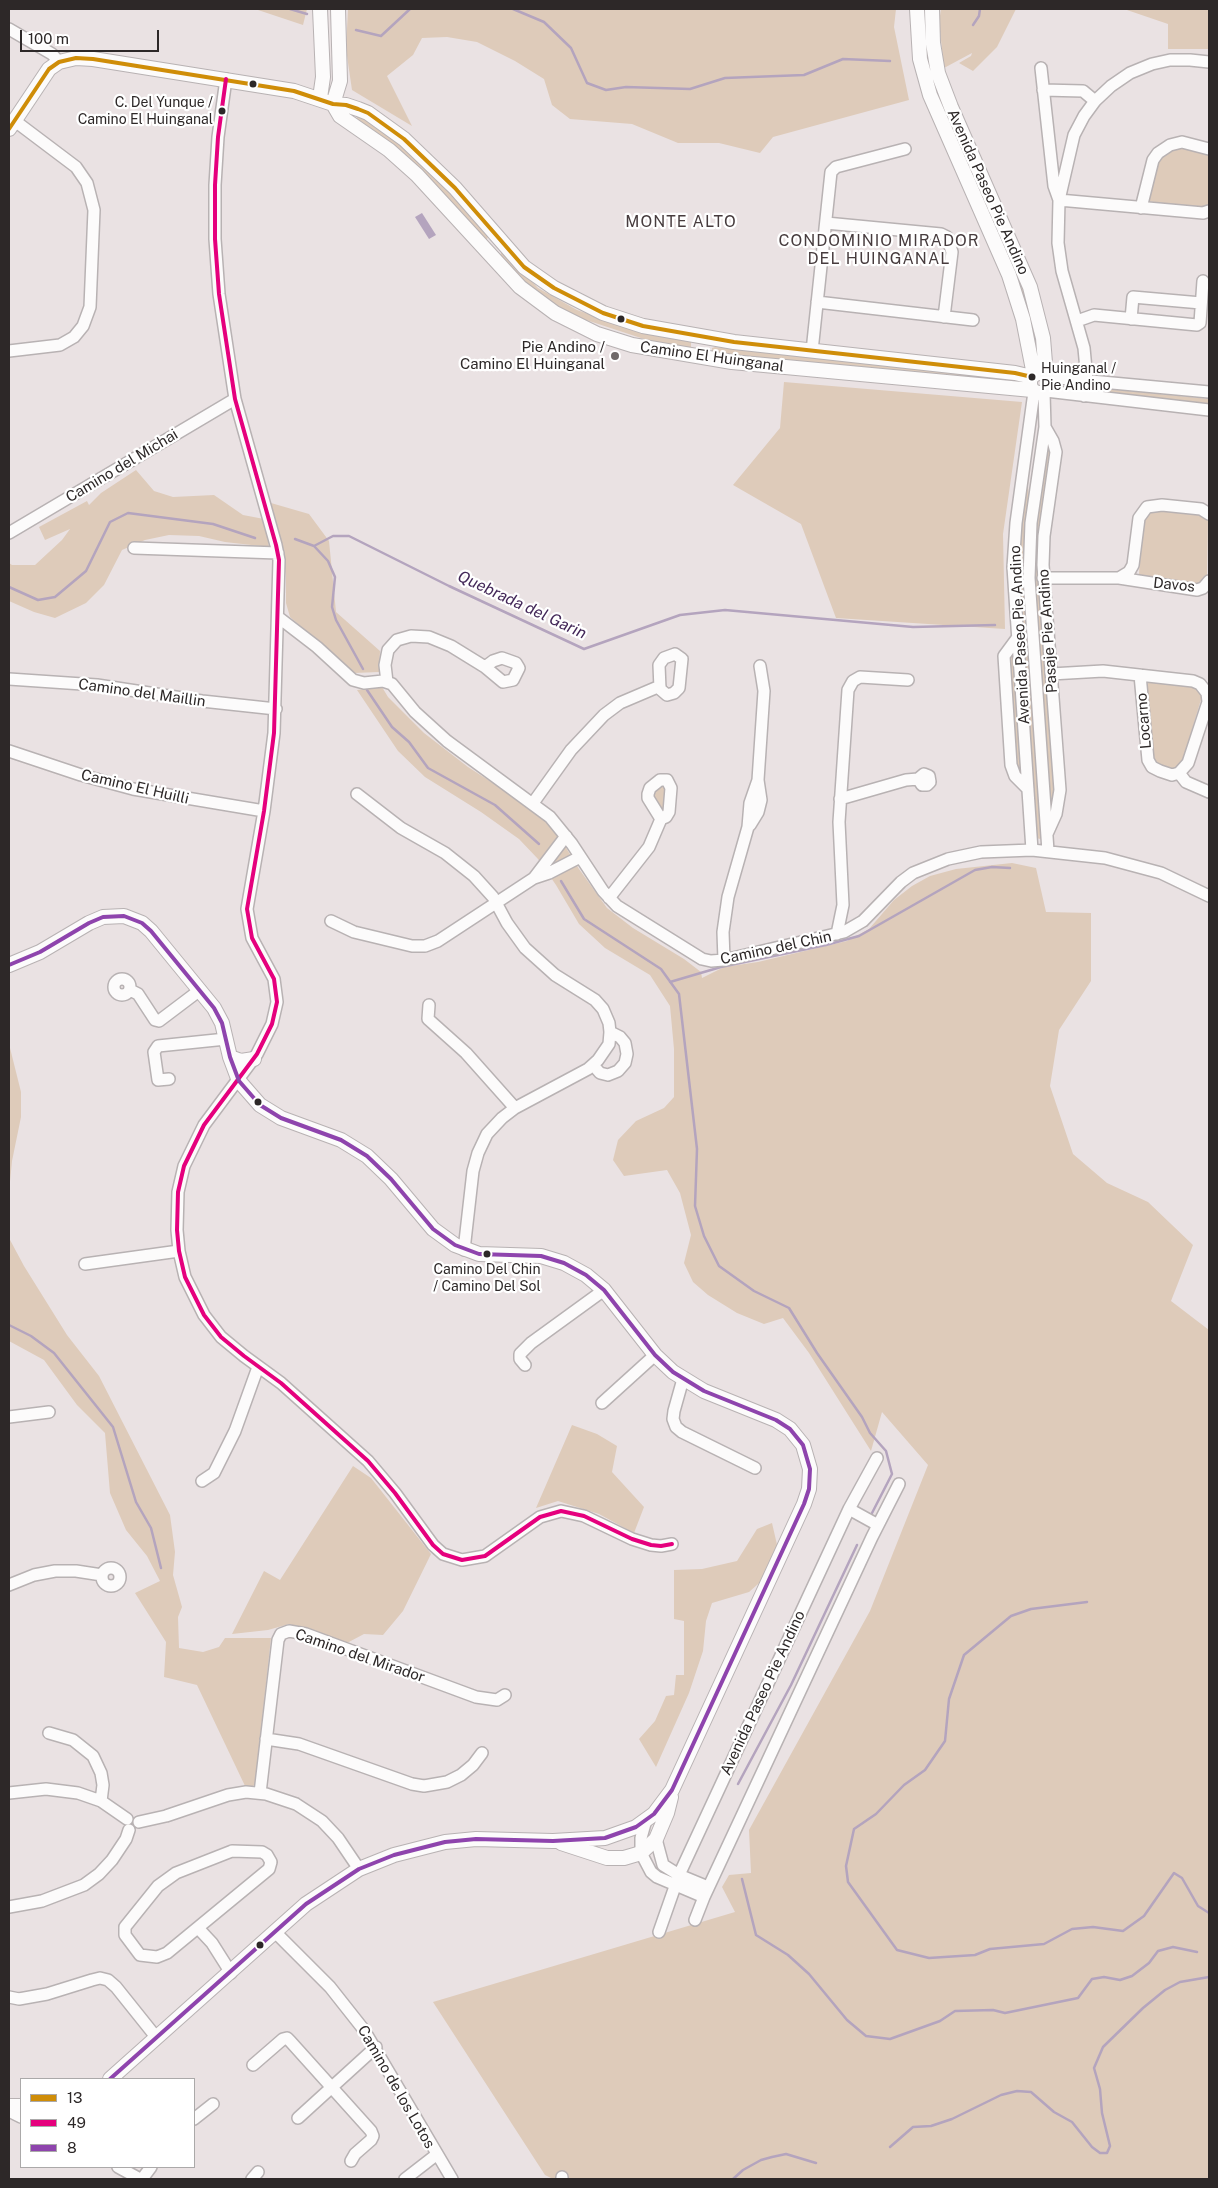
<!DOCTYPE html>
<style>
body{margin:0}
#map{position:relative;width:1218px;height:2188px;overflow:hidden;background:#eae2e3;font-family:"Public Sans",sans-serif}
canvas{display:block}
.frame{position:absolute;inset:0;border:10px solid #2d2828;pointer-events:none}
.legend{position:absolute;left:20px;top:2078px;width:175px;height:90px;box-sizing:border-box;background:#fff;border:1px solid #aba9a9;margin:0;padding:6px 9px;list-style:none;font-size:15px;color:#2d2828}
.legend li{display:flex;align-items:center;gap:10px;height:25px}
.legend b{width:25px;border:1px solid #aba9a9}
.scale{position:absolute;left:20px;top:30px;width:139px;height:22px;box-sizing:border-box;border:2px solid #2d2828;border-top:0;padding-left:6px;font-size:15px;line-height:18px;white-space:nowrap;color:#2d2828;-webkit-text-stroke:4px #fff;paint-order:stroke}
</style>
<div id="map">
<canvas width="1218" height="2188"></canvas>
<div class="frame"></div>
<ul class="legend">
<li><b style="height:6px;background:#cf8d08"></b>13</li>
<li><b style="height:6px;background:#e5007d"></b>49</li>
<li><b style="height:6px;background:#8e44ad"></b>8</li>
</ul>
<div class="scale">100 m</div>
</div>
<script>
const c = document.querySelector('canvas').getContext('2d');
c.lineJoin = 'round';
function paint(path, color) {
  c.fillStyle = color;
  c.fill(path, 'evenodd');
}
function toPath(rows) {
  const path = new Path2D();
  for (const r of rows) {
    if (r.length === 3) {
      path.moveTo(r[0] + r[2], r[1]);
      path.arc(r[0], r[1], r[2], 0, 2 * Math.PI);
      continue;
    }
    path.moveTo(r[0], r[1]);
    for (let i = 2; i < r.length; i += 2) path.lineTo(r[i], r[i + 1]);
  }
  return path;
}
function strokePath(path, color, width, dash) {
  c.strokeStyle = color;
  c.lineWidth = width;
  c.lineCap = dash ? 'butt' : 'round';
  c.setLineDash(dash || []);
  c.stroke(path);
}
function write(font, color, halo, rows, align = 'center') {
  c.font = font + ' "Public Sans",sans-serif';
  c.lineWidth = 4.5;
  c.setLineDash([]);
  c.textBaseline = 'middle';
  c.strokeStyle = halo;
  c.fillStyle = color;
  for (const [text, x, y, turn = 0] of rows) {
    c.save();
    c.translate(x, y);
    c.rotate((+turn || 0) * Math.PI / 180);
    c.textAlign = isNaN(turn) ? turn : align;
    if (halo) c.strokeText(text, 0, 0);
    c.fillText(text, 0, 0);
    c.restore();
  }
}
const green = toPath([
 [255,9,307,9,303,25],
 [348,9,896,9,894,27,909,100,773,137,760,153,719,143,678,143,632,124,570,119,552,105,544,79,515,61,477,42,447,37,422,38,413,55,387,76,412,126,352,90,346,49],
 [922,9,927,9,926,34,1019,271,1038,340,1039,371,943,115,925,59],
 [941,9,1016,9,997,47,973,71,959,63,971,56,972,53,944,68,939,22],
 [1124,9,1209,9,1209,49,1168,49,1168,24],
 [358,115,378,128,417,156,489,235,487,239,484,239,355,121],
 [1176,146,1209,153,1209,206,1202,208,1147,201,1157,163,1162,155],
 [501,253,506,253,538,288,577,310,629,328,662,337,691,342,691,347,688,350,650,341,571,315,551,304,533,291,501,258],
 [715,347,1016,379,1016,382,943,374,924,375,715,355,712,352,712,348],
 [784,382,1022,402,1003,534,1005,629,836,618,801,524,733,485,780,428],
 [1099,388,1209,399,1209,406,1097,393],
 [1035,421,1028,485,1029,501,1025,528,1024,574,1042,838,1039,839,1037,837,1018,589,1021,515],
 [1048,443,1052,450,1038,568,1054,792,1051,813,1033,584,1034,532],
 [136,470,154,491,173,497,214,495,243,515,264,519,269,547,225,542,199,536,169,535,145,540,122,550,104,585,86,603,55,618,34,612,9,601,9,563,12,565,35,565,62,540,70,529,45,540,39,527,87,501,89,505,101,493],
 [271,503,309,514,329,541,336,612,380,651,379,672,354,673,290,617,286,603,286,577,283,549],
 [1155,509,1202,513,1208,518,1207,575,1204,580,1197,585,1141,576,1139,574,1142,526,1147,513],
 [1014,646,1022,775,1014,763,1007,658],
 [1149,682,1189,685,1199,689,1202,696,1183,760,1180,765,1173,769,1157,764,1153,760,1146,687],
 [382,687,388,697,424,733,468,767,524,803,555,830,579,869,607,908,633,928,684,959,701,972,702,978,724,967,758,962,847,941,869,929,894,900,912,886,930,876,956,869,1012,863,1036,868,1046,912,1091,913,1091,981,1059,1030,1050,1086,1073,1154,1107,1183,1148,1202,1193,1245,1171,1301,1209,1330,1209,2179,553,2179,545,2175,433,2002,735,1912,722,1887,729,1875,751,1873,749,1830,870,1611,928,1465,882,1412,871,1451,809,1353,783,1318,764,1324,737,1313,708,1295,693,1282,684,1263,691,1235,680,1193,667,1170,624,1176,613,1160,618,1140,636,1121,664,1108,674,1097,674,1049,670,1006,650,975,605,948,579,924,556,885,538,859,519,839,481,812,425,777,398,751,357,690],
 [660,785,667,787,665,815,652,798,652,791],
 [9,1044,21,1092,21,1117,12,1161,9,1192],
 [9,1238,24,1266,67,1335,99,1376,170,1515,175,1552,173,1575,182,1607,178,1617,179,1648,203,1652,219,1647,225,1638,271,1638,255,1784,252,1787,246,1788,197,1685,164,1677,166,1642,135,1593,160,1581,147,1556,126,1530,110,1493,105,1433,77,1405,44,1360,9,1341],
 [572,1425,597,1434,617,1446,612,1472,644,1507,634,1533,599,1514,558,1501,536,1508],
 [353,1466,371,1478,431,1554,403,1611,383,1635,364,1634,347,1643,289,1624,268,1630,232,1634,264,1571,280,1580],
 [772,1523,778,1549,766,1577,749,1592,712,1603,706,1621,703,1651,689,1693,656,1767,639,1739,655,1721,666,1696,674,1695,676,1675,684,1675,684,1621,674,1619,674,1570,702,1569,737,1561,757,1529]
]);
const water = toPath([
 [422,213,436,235,429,239,415,217]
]);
const stream = toPath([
 [290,9,307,14],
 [513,9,544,22,571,48,587,83,606,90,626,87,690,89,725,78,804,75,843,59,890,61],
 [973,25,979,16,980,9],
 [356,30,381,36,410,9],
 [295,539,314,546,328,561,335,577,332,607,336,620,363,669],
 [314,546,333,536,349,536,449,586,584,649,680,615,725,610,913,627,995,625],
 [9,587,38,600,55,597,86,571,110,522,128,513,213,524,255,538],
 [367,690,392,727,409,742,428,768,495,805,539,844],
 [561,881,584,919,661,969,679,994,697,1149,695,1206,704,1236,719,1266,754,1291,789,1308,817,1353,862,1417,870,1433,886,1451,892,1474,871,1515],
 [670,982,721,967,826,945,859,936,975,870,992,867,1010,868],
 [9,1325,31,1336,54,1353,113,1427,136,1502,151,1528,161,1568],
 [1087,1602,1031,1609,1011,1616,964,1655,949,1699,945,1741,925,1770,904,1785,876,1814,854,1829,846,1866,848,1882,897,1950,929,1958,975,1955,990,1949,1044,1944,1072,1929,1093,1927,1123,1931,1144,1916,1174,1873,1182,1878,1198,1906,1209,1913],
 [738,1784,791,1685,857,1545],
 [742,1879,756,1935,788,1955,809,1974,847,2020,866,2036,890,2039,940,2021,955,2011,993,2010,1005,2013,1078,1998,1092,1979,1104,1977,1120,1980,1132,1976,1149,1963,1158,1951,1173,1947,1197,1952],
 [890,2147,913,2127,931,2126,952,2119,1001,2095,1017,2091,1031,2092,1054,2112,1072,2122,1092,2147,1100,2153,1107,2153,1110,2146,1102,2113,1100,2089,1094,2068,1103,2047,1143,2008,1165,1990,1180,1982,1209,1977],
 [733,2179,743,2170,761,2160,772,2157,786,2154,816,2163]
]);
const minor = toPath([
 [9,29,52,54,59,62],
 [1041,68,1054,186,1059,200,1203,213,1209,211],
 [226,79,218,137,215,185,215,239,219,294,235,399,276,545,279,560,274,733,264,811,247,909,252,938,274,979,277,1002,272,1024,257,1054,204,1125,184,1166,178,1192,177,1230,179,1251,185,1277,204,1315,221,1337,244,1356,281,1383,368,1461,395,1493,433,1545,443,1554,462,1560,485,1556,540,1517,561,1511,584,1516,632,1539,651,1545,661,1546,672,1544],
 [1043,90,1083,91,1095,101],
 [1141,208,1153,160,1158,153,1170,145,1182,142,1209,149],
 [826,223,941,234,947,237,952,252,944,317],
 [817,302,973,320],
 [1131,319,1133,297,1201,303],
 [1077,321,1094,315,1197,325,1200,323,1203,281],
 [9,351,60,345,74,337,83,326,90,307,94,210,87,183,76,167,15,121],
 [812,351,831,172,836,167,905,149],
 [1048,377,1209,392],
 [1046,391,1209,410],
 [1044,393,1045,427,1031,523,1029,578,1048,851],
 [1084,396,1087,380,1084,348,1062,271,1058,243,1059,200,1074,135,1084,116,1095,101,1111,86,1130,73,1152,64,1170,60,1190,60,1209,62],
 [1045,427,1053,441,1056,452,1044,536,1043,565,1060,790,1056,814,1047,834],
 [9,533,235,399],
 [134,548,278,553],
 [1043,578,1119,578,1197,590,1203,588,1209,581],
 [1119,578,1129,572,1133,565,1139,518,1147,507,1162,505,1201,509,1209,514],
 [278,617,317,647,353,680,364,683,383,681,392,684,415,712,447,741,550,817,572,844,603,891,617,906,702,959,711,961,724,960,844,932,863,921,901,882,913,873,948,859,981,852,1032,850,1105,858,1161,873,1209,896],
 [1018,637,1004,656,1011,765,1015,776,1028,789],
 [675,654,682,659,679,688,674,693,667,695,660,689,659,665,664,658,675,654],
 [1051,674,1103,671,1193,681,1200,684,1207,693,1208,702,1188,763,1179,773,1172,775,1160,771,1152,767,1148,760,1140,675],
 [9,679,97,685,202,701,276,709],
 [387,682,385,665,388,650,397,640,411,636,429,637,451,646,485,667,503,682,513,680,519,668,516,663,502,658,493,661,485,667],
 [9,751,81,775,133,789,264,811],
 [1179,773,1186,782,1209,792],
 [660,780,667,780,671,788,669,812,666,817,661,819,648,798,648,794,650,788,660,780],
 [357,794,401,828,445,853,474,876,493,897,507,923,525,948,555,975,595,1000,603,1009,609,1023,610,1032,609,1044,598,1060,588,1069,515,1108,502,1118,487,1134,478,1153,473,1171,464,1250],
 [840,799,906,780,918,779,924,774,929,776,930,782,927,785,922,785,918,779],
 [533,803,571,750,604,715,620,703,660,686],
 [750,825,758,812,761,800,758,780,764,691,760,666],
 [1032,850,1013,567,1016,523,1034,392],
 [534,878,566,836],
 [609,898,649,847,661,819],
 [331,921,354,932,412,946,425,946,438,941,534,878,549,873,580,857],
 [837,934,843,905,839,822,848,690,853,681,860,677,908,680],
 [724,960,723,932,728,897,748,827,750,803,758,780],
 [122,987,8],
 [130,990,138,994,155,1020,159,1021,200,990],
 [429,1005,428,1019,466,1053,515,1108],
 [593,1065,600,1073,608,1075,618,1071,625,1063,627,1054,625,1043,620,1037,610,1032],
 [169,1079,158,1080,154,1052,158,1046,226,1039],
 [85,1264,179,1251],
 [525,1365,520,1359,520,1354,531,1343,604,1290],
 [683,1379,674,1411,673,1419,676,1427,682,1432,755,1468],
 [602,1403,655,1355],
 [9,1417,49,1412],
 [202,1481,214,1473,235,1431,258,1367],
 [849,1509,878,1525],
 [111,1577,9],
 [9,1585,34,1575,55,1571,76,1571,102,1575],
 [49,1733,73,1740,93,1756,101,1773,103,1785,101,1801],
 [266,1739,299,1744,412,1784,424,1786,447,1782,461,1775,473,1765,482,1753],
 [9,1793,46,1789,78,1793,101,1801,127,1819],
 [260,1793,278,1640,281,1634,289,1631,306,1634,476,1697,497,1700,505,1695],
 [646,1820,641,1838,641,1853,651,1872,657,1877,704,1897],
 [139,1822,166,1816,228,1795,246,1792,266,1794,296,1804,322,1821,338,1838,359,1869],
 [656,1839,663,1865,679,1875,708,1887],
 [232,1851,262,1852,267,1855,271,1862,269,1869,167,1953,157,1957,140,1955,125,1935,125,1927,158,1886,176,1873,232,1851],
 [9,1907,42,1901,84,1885,99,1874,112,1860,126,1839,129,1830],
 [695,1920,704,1897,872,1537,899,1484],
 [198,1928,212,1943,231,1973],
 [275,1932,330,1987,364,2030,452,2179],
 [659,1932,679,1875,849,1509,877,1458],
 [9,1997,19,1999,47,1994,92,1980,100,1978,108,1980,116,1987,156,2037],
 [253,2065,283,2039,287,2038,290,2041,371,2131,373,2136,371,2140,355,2154,351,2161],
 [9,2111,21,2117],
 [298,2118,376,2047],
 [194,2119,213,2104],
 [118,2167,140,2179],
 [142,2179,151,2167],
 [252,2179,258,2172],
 [405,2179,436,2155],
 [562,2179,562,2177]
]);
const tertiary = toPath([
 [917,9,920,59,930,95,1009,275,1023,319,1034,375],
 [932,9,933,43,938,73,951,107,1030,287,1043,338,1046,375],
 [320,98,323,77,320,9],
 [333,104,340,116,389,150,417,175,520,287,555,313,597,334,632,345,732,362,1032,390],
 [333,104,340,81,338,9],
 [9,129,49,69,59,62,76,58,93,59,294,91,333,104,346,105,358,109,368,113,404,139,455,188,524,267,554,288,603,313,643,326,734,342,1015,373,1032,377],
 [1040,383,10],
 [9,965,40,952,89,923,103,917,124,916,142,923,151,931,214,1008,222,1023,230,1057,239,1081,260,1105,281,1118,341,1140,367,1156,391,1179,433,1229,455,1245,479,1254,541,1256,564,1263,586,1275,604,1290,655,1355,673,1372,704,1391,776,1420,790,1429,803,1445,810,1469,809,1489,804,1504,672,1790,654,1814,636,1827,605,1838,553,1841,476,1839,445,1842,394,1855,359,1869,306,1904,110,2079],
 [230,1057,241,1061,254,1059],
 [561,1843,607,1858,624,1858,641,1853,656,1839,667,1813,671,1797],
 [9,2106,21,2106]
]);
const bus1 = toPath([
 [9,129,49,69,59,62,76,58,93,59,294,91,333,104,346,105,358,109,368,113,404,139,455,188,524,267,554,288,603,313,643,326,734,342,1015,373,1032,377]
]);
const bus2 = toPath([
 [226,79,218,137,215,185,215,239,219,294,235,399,276,545,279,560,274,733,264,811,247,909,252,938,274,979,277,1002,272,1024,257,1054,204,1125,184,1166,178,1192,177,1230,179,1251,185,1277,204,1315,221,1337,244,1356,281,1383,368,1461,395,1493,433,1545,443,1554,462,1560,485,1556,540,1517,561,1511,584,1516,632,1539,651,1545,661,1546,672,1544]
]);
const bus3 = toPath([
 [9,965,40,952,89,923,103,917,124,916,142,923,151,931,214,1008,222,1023,230,1057,239,1081,260,1105,281,1118,341,1140,367,1156,391,1179,433,1229,455,1245,479,1254,541,1256,564,1263,586,1275,604,1290,655,1355,673,1372,704,1391,776,1420,790,1429,803,1445,810,1469,809,1489,804,1504,672,1790,654,1814,636,1827,605,1838,553,1841,476,1839,445,1842,394,1855,359,1869,306,1904,110,2079]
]);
const markers = [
 [253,84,4.5,"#2d2828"],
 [222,111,4.5,"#2d2828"],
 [621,319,4.5,"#2d2828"],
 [615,356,5,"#6f6969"],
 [1032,377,4.5,"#2d2828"],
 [258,1102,4.5,"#2d2828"],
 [487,1254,4.5,"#2d2828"],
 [260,1945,4.5,"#2d2828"]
];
const busNames = [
 ["C. Del Yunque /",213,103],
 ["Camino El Huinganal",213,120],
 ["Huinganal /",1041,369,"left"],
 ["Pie Andino",1041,386,"left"],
 ["Camino Del Chin",487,1270,"center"],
 ["/ Camino Del Sol",487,1287,"center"]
];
const streetNames = [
 ["Avenida Paseo Pie Andino",988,192,66],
 ["Camino El Huinganal",712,357,8],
 ["Camino del Michai",122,466,-31],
 ["Davos",1174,585,6],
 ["Pasaje Pie Andino",1048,631,-94],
 ["Avenida Paseo Pie Andino",1020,635,-93],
 ["Camino del Maillin",142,693,8],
 ["Locarno",1144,721,-95],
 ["Camino El Huilli",135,787,13],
 ["Camino del Chin",776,948,-12],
 ["Camino del Mirador",360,1656,19],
 ["Avenida Paseo Pie Andino",763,1693,-65],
 ["Camino de los Lotos",396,2087,60]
];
const poiNames = [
 ["Pie Andino /",605,347],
 ["Camino El Huinganal",605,364]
];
const neighbourhoodNames = [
 ["MONTE ALTO",681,222],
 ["CONDOMINIO MIRADOR",879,241],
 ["DEL HUINGANAL",879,259]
];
const waterNames = [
 ["Quebrada del Garin",522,605,25]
];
paint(green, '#decbba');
paint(water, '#b4a4be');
strokePath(stream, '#b4a4be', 2.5);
strokePath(minor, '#b8b2b3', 14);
strokePath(tertiary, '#b8b2b3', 16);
strokePath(minor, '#fcfbfb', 11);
strokePath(tertiary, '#fcfbfb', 14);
strokePath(bus1, '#cf8d08', 4);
strokePath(bus2, '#e5007d', 4);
strokePath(bus3, '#8e44ad', 4);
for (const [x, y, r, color] of markers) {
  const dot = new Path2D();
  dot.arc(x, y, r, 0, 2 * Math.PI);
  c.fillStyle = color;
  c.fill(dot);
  strokePath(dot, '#fff', 2);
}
write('14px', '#2d2828', '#fff', busNames, 'right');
write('15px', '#2d2828', '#fff', streetNames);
write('15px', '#2d2828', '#fff', poiNames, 'right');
c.letterSpacing = '1px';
write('16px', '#473c3e', '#fff', neighbourhoodNames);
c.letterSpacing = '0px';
write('italic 16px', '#432758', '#fff', waterNames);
</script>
